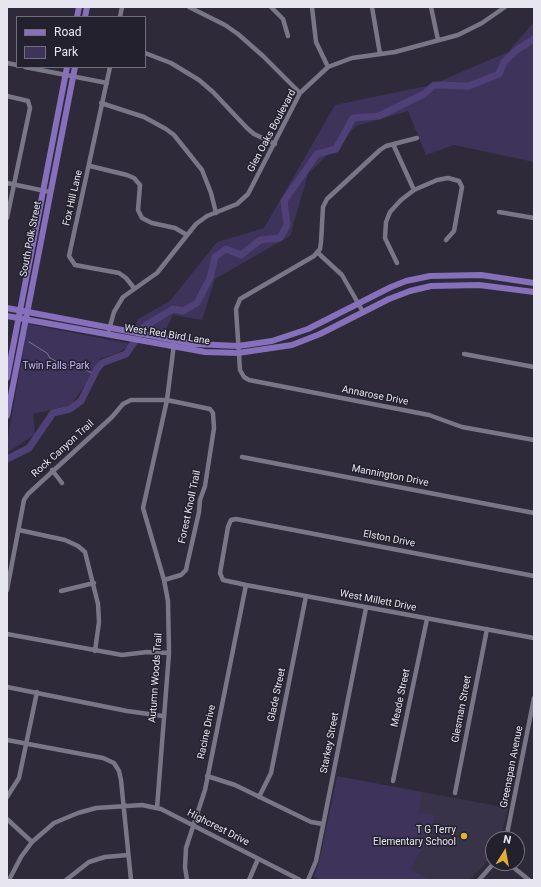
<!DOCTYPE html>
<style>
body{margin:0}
#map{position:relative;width:541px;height:887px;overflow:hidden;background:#2e2a39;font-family:Roboto,sans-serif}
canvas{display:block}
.frame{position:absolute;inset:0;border:8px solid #e7e5ef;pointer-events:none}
.legend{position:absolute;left:16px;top:16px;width:130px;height:52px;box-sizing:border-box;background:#24212f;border:1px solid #726f7c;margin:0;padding:5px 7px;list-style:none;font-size:12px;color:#e7e5ef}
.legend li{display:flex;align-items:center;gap:8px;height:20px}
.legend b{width:20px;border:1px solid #726f7c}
.north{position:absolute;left:485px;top:831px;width:40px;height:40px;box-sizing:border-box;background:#24212f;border:1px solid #726f7c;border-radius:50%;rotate:11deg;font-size:11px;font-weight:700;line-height:16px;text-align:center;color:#e7e5ef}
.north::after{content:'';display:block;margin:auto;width:14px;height:18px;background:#e1af34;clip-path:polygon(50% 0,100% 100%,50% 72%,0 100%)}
</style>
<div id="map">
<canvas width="541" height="887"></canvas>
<div class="frame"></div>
<ul class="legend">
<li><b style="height:5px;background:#866fbb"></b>Road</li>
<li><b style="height:11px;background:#3e335b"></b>Park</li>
</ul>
<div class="north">N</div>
</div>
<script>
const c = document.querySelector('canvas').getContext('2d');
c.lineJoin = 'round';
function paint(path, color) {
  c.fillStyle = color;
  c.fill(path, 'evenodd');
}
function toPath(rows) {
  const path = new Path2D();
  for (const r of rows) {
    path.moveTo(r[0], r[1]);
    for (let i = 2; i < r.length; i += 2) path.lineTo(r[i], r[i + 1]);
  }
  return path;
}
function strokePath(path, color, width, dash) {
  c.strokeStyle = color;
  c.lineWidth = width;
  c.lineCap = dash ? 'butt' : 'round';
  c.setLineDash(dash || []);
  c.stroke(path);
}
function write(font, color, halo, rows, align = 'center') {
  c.font = font + ' Roboto,sans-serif';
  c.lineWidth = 3;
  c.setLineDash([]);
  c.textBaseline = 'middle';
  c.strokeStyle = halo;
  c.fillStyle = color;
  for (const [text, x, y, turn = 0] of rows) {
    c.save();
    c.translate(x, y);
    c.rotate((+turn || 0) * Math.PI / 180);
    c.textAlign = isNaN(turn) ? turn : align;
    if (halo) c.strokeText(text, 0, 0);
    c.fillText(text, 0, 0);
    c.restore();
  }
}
const built = toPath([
 [422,792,508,808,500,839,493,839,493,853,486,863,469,880,398,880]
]);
const green = toPath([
 [534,22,534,162,454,145,426,155,408,111,356,126,308,174,290,236,215,279,202,320,173,315,164,334,135,328,138,319,170,301,217,242,264,228,335,105,431,85,508,52],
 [28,324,131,344,118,353,100,359,88,381,71,405,33,414,35,434,7,453,7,442],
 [337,776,422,792,419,812,435,815,430,831,411,870,431,880,321,880,314,877,320,858]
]);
const stream = toPath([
 [7,326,8,327],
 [29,342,47,353,50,358,63,365,73,365,95,374]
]);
const river = toPath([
 [7,459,29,448,53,413,70,409,81,401,97,369,102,363,126,354,145,326,173,309,183,311,197,303,210,278,215,257,226,249,241,255,260,240,280,238,287,225,284,201,317,154,336,149,353,118,379,116,424,94,434,85,469,86,499,74,504,62,518,49,534,39]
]);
const minor = toPath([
 [189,7,225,25,238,34,263,56,300,93],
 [271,7,283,19,288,36],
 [312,7,316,42,328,67],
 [372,7,380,54],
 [431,7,438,40],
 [120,17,122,7],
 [145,53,171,63,199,80,213,92,247,128,254,134,275,144],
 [7,63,17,65],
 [25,67,107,83],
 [110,67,69,256,75,265,119,273,126,278,134,288],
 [7,96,28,101,30,108,7,218],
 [101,103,144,117,166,129,174,135,202,170,211,193,216,213],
 [417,138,386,146,380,150,327,199,323,207,321,242,320,249,314,256,240,299,236,309,240,370,244,377,249,380,429,415,462,427,534,440],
 [393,144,414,190],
 [90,166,127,175,134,178,140,185,138,210,142,218,152,223,175,228,187,235],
 [7,183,50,192],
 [499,212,534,218],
 [317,252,342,275,363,312],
 [397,263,385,238,386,222,390,212,401,200,414,190,437,180,448,178,459,181,462,187,454,231,446,240],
 [109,330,114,312,123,297,157,273,196,224,207,216,237,204,248,194,300,93,328,67,352,58,395,52,458,35,482,23,505,7],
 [464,354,534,367],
 [242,457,534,513],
 [52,470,62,483],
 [19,530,65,540,78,546,85,552,98,604,99,622,95,651],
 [534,576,236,519,231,520,228,527,220,573,223,580,246,585,534,638],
 [7,590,24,500,28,494,112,417,123,404,131,400,167,400,210,409,213,413,214,428,205,486,200,500,199,512,187,565,186,570,181,575,164,580],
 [61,591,94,583],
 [7,634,122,655,147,652,169,653],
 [7,687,127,711,163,716],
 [7,740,103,758,114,763,119,771,121,780,131,880],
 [207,776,235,785,311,822,323,824],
 [393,781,427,619],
 [455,793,487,629],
 [7,797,19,778,37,692],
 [259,797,271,773,306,596],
 [157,808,169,653,168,601,164,580,143,508,167,400,174,344],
 [7,819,32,842],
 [506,839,534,698],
 [508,863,529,880],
 [9,880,21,857,32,842,54,823,78,813,96,808,142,805,161,809,300,880],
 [66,880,89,862,105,857,128,855],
 [187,880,185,867,186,848,205,790,246,585],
 [249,880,258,859],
 [308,880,316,861,366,608],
 [479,880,494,863]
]);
const major = toPath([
 [77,17,79,7],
 [85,17,87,7],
 [7,308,195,344,238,346,272,341,308,329,391,287,406,281,430,276,481,275,534,283],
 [7,316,205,352,238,353,292,345,320,334,389,299,410,291,431,286,479,285,534,292],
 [7,378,67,67],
 [7,416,75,67]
]);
const markers = [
 [464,836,4,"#e1af34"]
];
const streetNames = [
 ["Glen Oaks Boulevard",272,131,-62],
 ["Fox Hill Lane",73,198,-77],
 ["South Polk Street",31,239,-79],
 ["West Red Bird Lane",167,335,9],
 ["Annarose Drive",375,396,11],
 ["Rock Canyon Trail",63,449,-42],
 ["Mannington Drive",390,476,11],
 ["Forest Knoll Trail",190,507,-78],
 ["Elston Drive",389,539,11],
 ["West Millett Drive",378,601,11],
 ["Autumn Woods Trail",156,678,-86],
 ["Glade Street",277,695,-78],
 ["Meade Street",401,698,-78],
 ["Glesman Street",462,709,-79],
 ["Racine Drive",207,732,-78],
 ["Starkey Street",330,743,-79],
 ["Greenspan Avenue",512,767,-79],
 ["Highcrest Drive",218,828,27]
];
const parkNames = [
 ["Twin Falls Park",56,366]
];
const poiNames = [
 ["T G Terry",456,830],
 ["Elementary School",456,842]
];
paint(built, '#383348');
paint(green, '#3e335b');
strokePath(stream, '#7d729c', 1);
strokePath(river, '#504078', 7);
strokePath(minor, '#797687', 4.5);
strokePath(major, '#866fbb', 6);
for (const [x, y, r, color] of markers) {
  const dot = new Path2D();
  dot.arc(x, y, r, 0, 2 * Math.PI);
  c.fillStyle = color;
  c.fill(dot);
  strokePath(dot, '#24212f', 1.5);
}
write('10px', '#e7e5ef', '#24212f', streetNames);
write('10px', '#c5b4f9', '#24212f', parkNames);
write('10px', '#e7e5ef', '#24212f', poiNames, 'right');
</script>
